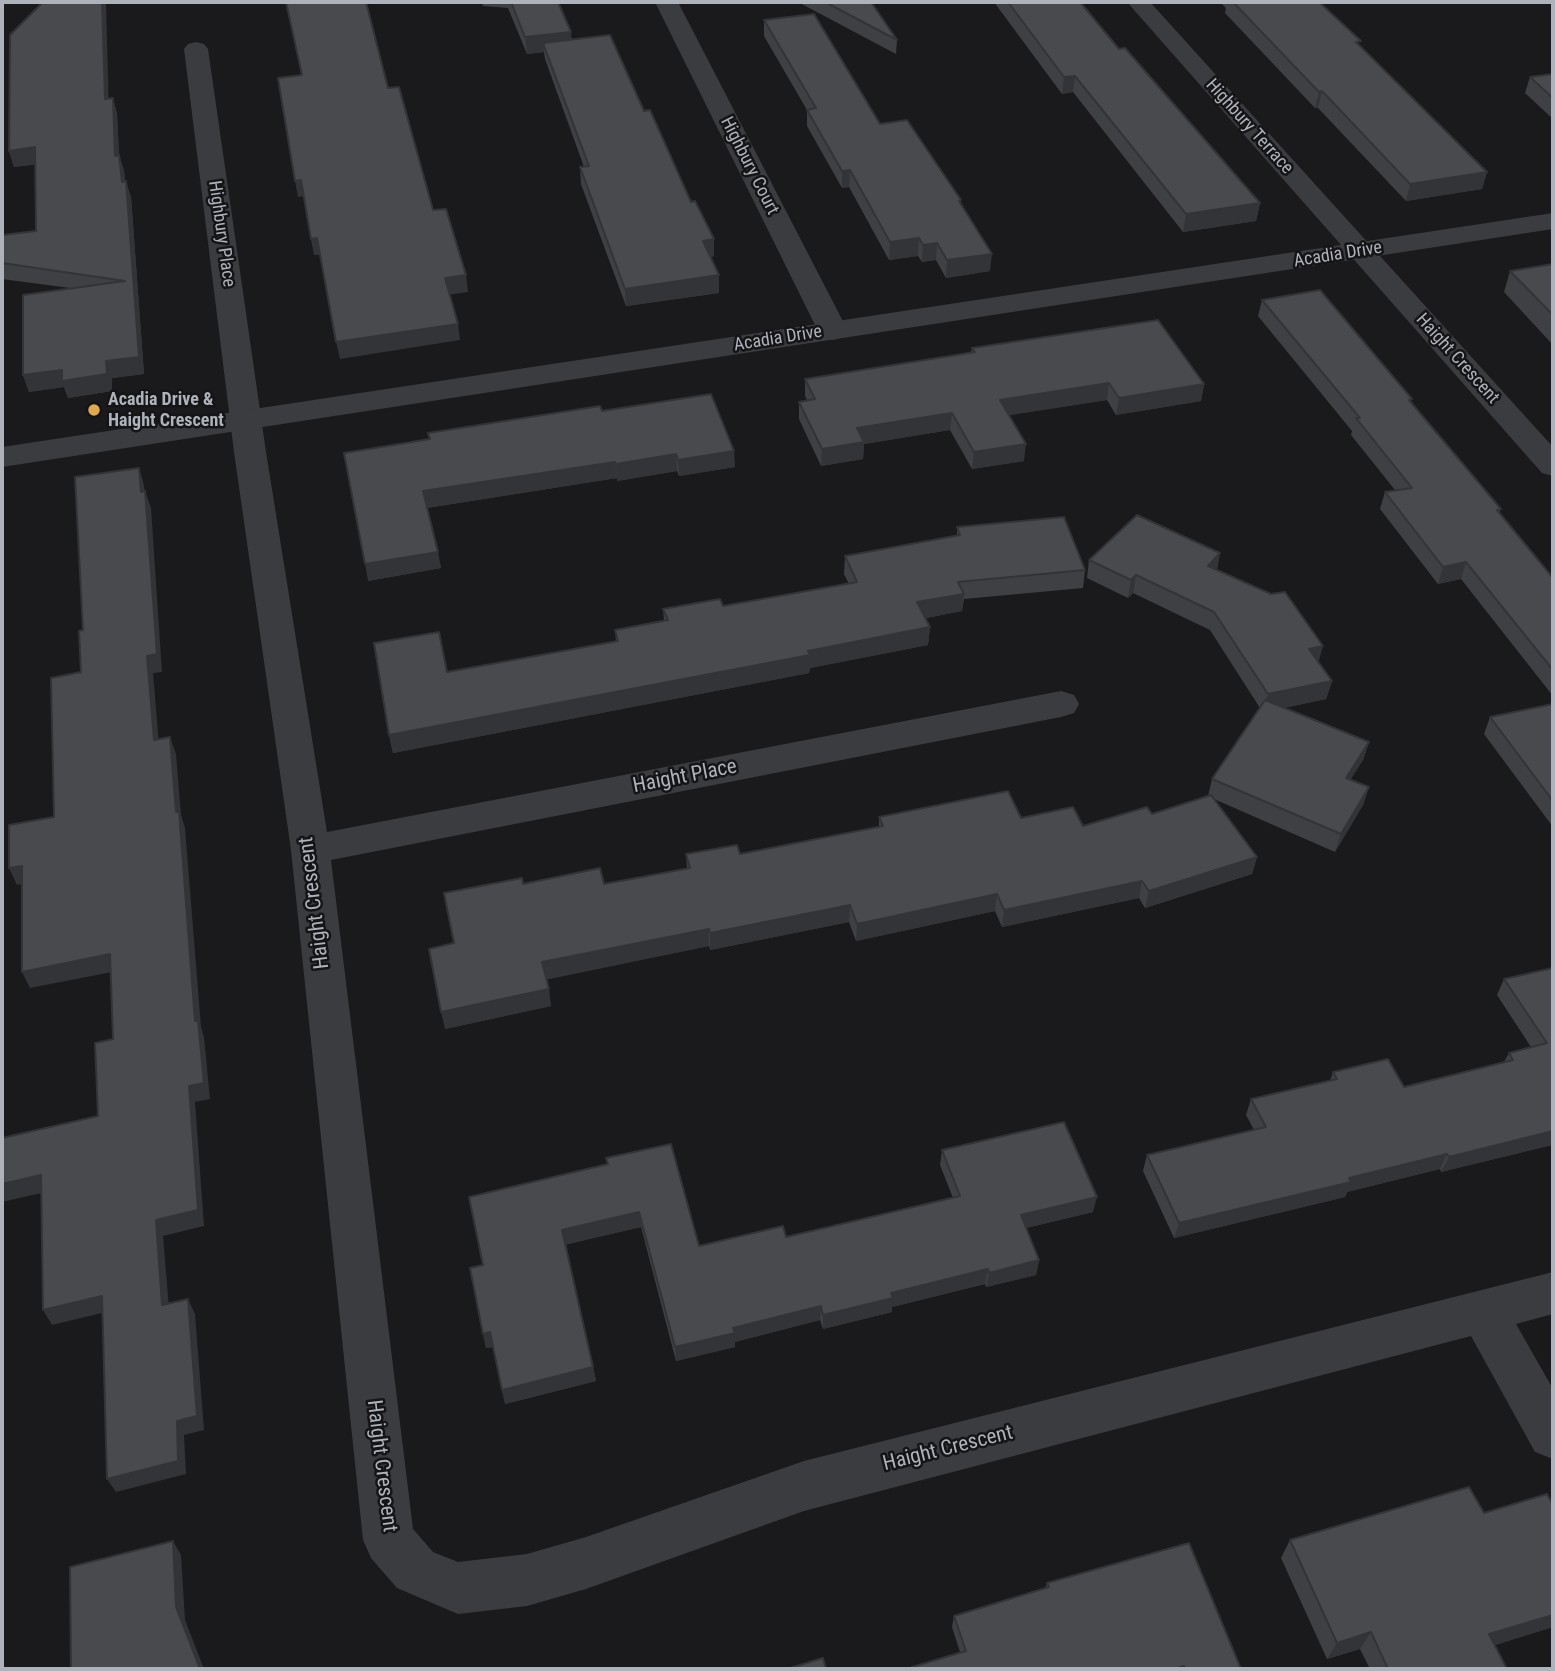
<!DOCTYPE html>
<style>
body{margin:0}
#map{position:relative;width:1555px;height:1671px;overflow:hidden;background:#1a1a1c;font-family:"Roboto Condensed",sans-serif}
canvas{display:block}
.frame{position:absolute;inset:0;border:4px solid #aeb2ba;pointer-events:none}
</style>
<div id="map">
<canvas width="1555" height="1671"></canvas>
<div class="frame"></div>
</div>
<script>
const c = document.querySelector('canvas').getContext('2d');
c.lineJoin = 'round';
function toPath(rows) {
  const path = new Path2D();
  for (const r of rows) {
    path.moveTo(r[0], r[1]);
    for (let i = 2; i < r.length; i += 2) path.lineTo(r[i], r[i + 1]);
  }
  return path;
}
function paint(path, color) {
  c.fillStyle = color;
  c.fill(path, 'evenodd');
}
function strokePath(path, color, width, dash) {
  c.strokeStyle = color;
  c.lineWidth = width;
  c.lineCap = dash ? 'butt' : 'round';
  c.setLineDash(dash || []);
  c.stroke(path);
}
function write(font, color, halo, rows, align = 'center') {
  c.font = font + ' "Roboto Condensed",sans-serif';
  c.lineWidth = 5;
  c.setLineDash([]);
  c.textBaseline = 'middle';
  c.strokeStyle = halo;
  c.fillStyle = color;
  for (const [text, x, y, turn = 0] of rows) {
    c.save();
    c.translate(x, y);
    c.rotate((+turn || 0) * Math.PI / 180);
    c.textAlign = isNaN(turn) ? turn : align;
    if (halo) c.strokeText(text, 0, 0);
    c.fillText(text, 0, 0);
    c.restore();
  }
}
const minor = toPath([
 [655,2,678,2,848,331,843,337,833,340,823,337,818,331,655,2],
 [1127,2,1150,2,1553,447,1553,476,1542,473,1127,2],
 [196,42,204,44,208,49,266,452,327,832,1061,691,1074,695,1079,704,1074,713,1061,717,331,860,413,1529,433,1552,458,1562,527,1554,586,1537,804,1461,1553,1272,1553,1314,1516,1324,1553,1389,1553,1459,1535,1452,1471,1336,804,1511,586,1589,527,1606,458,1614,397,1588,371,1558,363,1540,291,850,234,452,184,49,188,44,196,42]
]);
const tertiary = toPath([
 [1553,213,1553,229,2,467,2,447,1553,213]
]);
const wall = toPath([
 [482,2,558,2,572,39,644,111,691,202,714,239,714,256,711,257,719,275,719,293,626,306,581,184,580,167,584,167,545,59,544,52,527,54,508,8,483,6],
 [798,2,871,2,897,40,896,54],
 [994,2,1080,2,1119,49,1260,203,1256,221,1183,232,1073,92,1062,94],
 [1220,2,1319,2,1360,46,1487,172,1482,189,1406,201,1318,108,1315,108,1225,13,1226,8],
 [764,20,880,124,961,204,990,271,946,278,936,260,922,262,918,256,889,260,849,187,842,188,807,126,807,110,764,36],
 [1553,74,1553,119,1525,93,1530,77],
 [113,98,117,114,119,155,124,171,125,181,131,197,144,374,112,378,112,391,68,398,64,387,29,392,23,375,70,288,2,279,2,235,36,231,35,164,14,167,9,151,109,99],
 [1553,264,1553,345,1504,292,1510,271],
 [1262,300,1411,402,1501,509,1499,513,1553,578,1553,696,1461,579,1438,584,1380,509,1385,492,1395,490,1351,435,1352,431,1258,316],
 [972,348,1204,384,1201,401,1116,415,1107,400,1009,415,1024,461,972,469,950,430,864,444,863,459,821,466,799,419,799,402,807,400,805,396,805,379,971,353],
 [602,411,735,467,679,476,677,471,617,481,617,478,427,508,441,568,368,581,429,439],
 [957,527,1085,570,1083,588,964,599,962,611,926,618,930,627,928,645,810,668,809,673,393,753,389,735,447,672,616,642,615,630,664,621,663,609,723,606,849,584,844,574,845,556,957,536],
 [1220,553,1217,570,1318,662,1332,681,1326,699,1284,708,1369,742,1363,760,1350,780,1369,787,1363,805,1335,852,1214,799,1257,857,1252,874,1145,908,1139,898,1002,927,995,911,856,941,849,922,710,950,709,946,546,979,551,1006,445,1029,454,943,523,884,604,884,687,868,686,854,740,854,879,827,879,817,1021,818,1083,826,1152,814,1208,796,1212,779,1260,708,1210,630,1133,593,1128,598,1087,578,1089,560],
 [1553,704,1553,827,1484,734,1490,717],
 [1553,968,1552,1145,1441,1172,1440,1169,1347,1192,1345,1197,1174,1238,1143,1171,1147,1155,1254,1130,1246,1115,1251,1099,1330,1081,1333,1072,1404,1087,1504,1062,1509,1053,1531,1047,1497,995,1504,979],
 [942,1150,1093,1212,1026,1228,1039,1260,1036,1275,986,1287,985,1284,892,1307,892,1312,823,1329,820,1320,735,1342,735,1347,676,1361,641,1227,566,1244,596,1381,505,1404,493,1347,486,1348,483,1334,483,1265,607,1165,606,1158,699,1246,786,1237,953,1198,940,1165],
 [1484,1513,1553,1627,1495,1645,1507,1669,1370,1669,1360,1649,1327,1659,1281,1558,1290,1540],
 [1047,1583,1241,1669,912,1669,912,1667,960,1652,952,1627,954,1616,1045,1589]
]);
const shadedWall = toPath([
 [102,2,106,2,109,115,105,99],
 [571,32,572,48,543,43,544,52,527,54,525,37],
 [1075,76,1073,92,1062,94,1064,77],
 [1322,91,1318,108,1315,108,1319,92],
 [113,98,117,114,120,172,115,156],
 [35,147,40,164,14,167,9,151],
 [119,155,124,171,127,198,122,182],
 [850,170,849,187,842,188,842,171],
 [1487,172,1482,189,1406,201,1410,184],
 [301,180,305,196,298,197,295,181],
 [126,181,131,197,144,374,112,378,112,391,68,398,64,387,29,392,23,375,139,357],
 [1260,203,1256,221,1183,232,1186,214],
 [317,238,321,255,314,255,311,239],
 [919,238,918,256,889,260,890,242],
 [714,239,714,256,704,258,703,241],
 [937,243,936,260,922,262,923,245],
 [992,254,990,271,946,278,947,260],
 [466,275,468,292,447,295,445,278],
 [719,275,719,293,626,306,625,289],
 [458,324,460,340,340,359,336,342],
 [1109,383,1107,400,998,417,1000,400],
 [1204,384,1201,401,1116,415,1119,398],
 [952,413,950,430,864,444,863,459,821,466,822,449,857,428],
 [1026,444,1024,461,972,469,974,452],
 [734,451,735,467,679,476,678,460],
 [676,454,677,471,617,481,616,464],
 [615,462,617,478,426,508,423,491],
 [139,468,144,485,146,509,141,492],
 [145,491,151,508,162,672,153,673,160,757,154,740,147,656],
 [438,552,441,568,368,581,365,564],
 [1220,553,1216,571,1208,566],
 [1466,562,1461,579,1438,584,1443,567],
 [1136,575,1133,593,1128,598,1131,580],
 [964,594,962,611,916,620,917,602],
 [930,627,928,645,810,668,809,673,393,753,389,735],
 [1323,646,1318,664,1309,649],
 [1332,681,1326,699,1263,712,1268,694],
 [170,737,176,754,181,815,185,828,201,1027,204,1037,210,1099,195,1102,204,1226,163,1236,170,1320,162,1305,156,1220,189,1086,195,1021,176,812],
 [1369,742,1363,760,1340,796,1346,778],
 [1369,787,1363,805,1335,852,1341,834],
 [1257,857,1252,874,1145,908,1149,891],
 [22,866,30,882,17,885,9,868],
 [1142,881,1139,898,1002,927,1004,910],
 [997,894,995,911,856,941,857,924],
 [850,905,849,922,710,950,710,933],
 [709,929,709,946,545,980,542,962],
 [110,954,117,971,30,988,22,972],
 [549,989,551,1006,445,1029,441,1012],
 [1553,1131,1553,1142,1552,1145,1441,1172,1449,1157],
 [1447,1154,1440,1169,1347,1192,1345,1197,1174,1238,1179,1223,1349,1178],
 [41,1175,50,1191,2,1202,2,1184],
 [1097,1197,1093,1212,1018,1230,1021,1215],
 [639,1212,641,1227,565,1245,562,1230],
 [1039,1260,1036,1275,986,1287,989,1273],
 [988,1269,985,1284,892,1307,892,1312,823,1329,823,1315,891,1293],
 [102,1296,110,1311,52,1325,43,1310],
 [188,1299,195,1314,204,1430,184,1435,186,1474,116,1492,107,1479,177,1421],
 [821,1306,820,1320,735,1342,735,1347,676,1361,675,1347,733,1328],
 [490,1332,494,1346,486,1348,483,1334],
 [593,1367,596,1381,505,1404,502,1390],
 [173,1541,181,1555,185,1620,204,1669,200,1669,176,1607],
 [1553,1615,1553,1627,1476,1651,1489,1634],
 [1371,1632,1360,1649,1327,1659,1337,1643]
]);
const building = toPath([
 [43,2,102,2,105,99,113,98,115,156,119,155,122,182,126,181,139,357,106,361,107,374,62,381,62,370,23,375,23,295,125,281,2,263,2,235,36,231,35,147,9,151,10,35,43,2],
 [286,2,366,2,388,88,399,87,433,210,446,209,466,275,445,278,458,324,336,342,317,238,311,239,301,180,295,181,278,78,302,75,286,2],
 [511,2,558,2,571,32,525,37,511,2],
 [825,2,871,2,897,40,825,2],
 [1008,2,1080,2,1119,49,1125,48,1260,203,1186,214,1075,76,1064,77,1008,2],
 [1233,2,1319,2,1361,41,1356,42,1487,172,1410,184,1322,91,1319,92,1233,2],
 [814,14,880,124,907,120,961,200,959,201,992,254,947,260,937,243,923,245,919,238,890,242,850,170,842,171,807,110,816,108,764,20,814,14],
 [610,35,644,111,650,110,691,202,695,201,714,239,703,241,719,275,625,289,580,167,589,166,543,43,610,35],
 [1553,74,1553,98,1530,77,1553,74],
 [1553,264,1553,315,1510,271,1553,264],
 [1320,290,1412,399,1409,400,1501,509,1497,510,1553,578,1553,670,1466,562,1443,567,1385,492,1412,488,1356,418,1360,418,1262,300,1320,290],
 [1158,320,1204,384,1119,398,1109,383,1000,400,1026,444,974,452,952,413,857,428,864,442,822,449,799,402,815,399,805,379,975,352,972,348,1158,320],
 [711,394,734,451,678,460,676,454,616,464,615,462,423,491,438,552,365,564,344,453,430,439,428,433,600,406,602,411,711,394],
 [139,468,141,492,145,491,157,654,147,656,154,740,170,737,176,812,179,811,195,1021,198,1021,204,1083,189,1086,198,1210,156,1220,162,1305,188,1299,197,1416,177,1421,178,1461,107,1479,102,1296,43,1310,41,1175,2,1184,2,1138,98,1116,95,1043,113,1039,110,954,22,972,22,866,9,868,9,825,54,817,51,678,81,672,79,631,83,630,75,477,139,468],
 [1137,515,1220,553,1208,566,1271,594,1285,592,1323,646,1309,649,1332,681,1268,694,1214,612,1136,575,1131,580,1089,560,1137,515],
 [1064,517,1085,570,958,582,964,594,917,602,930,627,808,651,810,655,389,735,374,643,439,632,447,672,618,641,615,630,668,620,663,609,720,599,723,606,857,582,845,556,960,535,957,527,1064,517],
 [1265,700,1369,742,1346,778,1369,787,1341,834,1212,779,1265,700],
 [1553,704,1553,801,1490,717,1553,704],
 [1008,791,1021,818,1073,807,1083,826,1147,807,1152,814,1211,795,1257,857,1149,891,1142,881,1004,910,997,894,857,924,850,905,710,933,709,929,542,962,549,989,441,1012,429,949,454,943,444,893,522,878,523,884,600,868,604,884,690,868,686,854,737,845,740,854,883,826,879,817,1008,791],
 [1553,968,1553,1131,1449,1157,1447,1154,1349,1178,1351,1182,1179,1223,1147,1155,1266,1127,1251,1099,1337,1079,1333,1072,1388,1059,1404,1087,1513,1060,1509,1053,1547,1043,1504,979,1553,968],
 [1064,1122,1097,1197,1021,1215,1039,1260,989,1273,988,1269,891,1293,893,1298,823,1315,821,1306,733,1328,735,1333,675,1347,639,1212,562,1230,593,1367,502,1390,490,1332,483,1334,470,1268,483,1265,469,1197,608,1164,606,1158,671,1144,699,1246,783,1226,786,1237,960,1196,942,1150,1064,1122],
 [1469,1487,1484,1513,1547,1494,1553,1505,1553,1615,1489,1634,1507,1669,1388,1669,1371,1632,1337,1643,1290,1540,1469,1487],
 [173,1541,176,1607,200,1669,71,1669,70,1567,173,1541],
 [1189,1543,1241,1669,1185,1669,1184,1666,1174,1669,913,1669,912,1667,966,1651,954,1616,1049,1587,1047,1583,1189,1543],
 [823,1658,826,1669,787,1669,823,1658]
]);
const markers = [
 [94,410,7,"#e1a94d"]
];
const farStreetnames = [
 ["Highbury Terrace",1249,127,48],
 ["Highbury Court",749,166,63],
 ["Highbury Place",221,234,82],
 ["Acadia Drive",1338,255,-9],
 ["Acadia Drive",778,339,-9],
 ["Haight Crescent",1457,359,48]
];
const farPoinames = [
 ["Acadia Drive &",108,400],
 ["Haight Crescent",108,421]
];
const streetNames = [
 ["Haight Place",685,777,-11],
 ["Haight Crescent",315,903,-97],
 ["Haight Crescent",948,1449,-14],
 ["Haight Crescent",381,1466,83]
];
paint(minor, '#3b3c40');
paint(tertiary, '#3b3c40');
paint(wall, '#3f4043');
paint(shadedWall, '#333437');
paint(building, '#494a4e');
strokePath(building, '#333437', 2);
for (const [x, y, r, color] of markers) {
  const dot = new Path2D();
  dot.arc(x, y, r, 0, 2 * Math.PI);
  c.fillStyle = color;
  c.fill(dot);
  strokePath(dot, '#151517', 2.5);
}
write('18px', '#aeb2ba', '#151517', farStreetnames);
write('bold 18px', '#aeb2ba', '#151517', farPoinames, 'left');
write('21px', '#aeb2ba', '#151517', streetNames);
</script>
